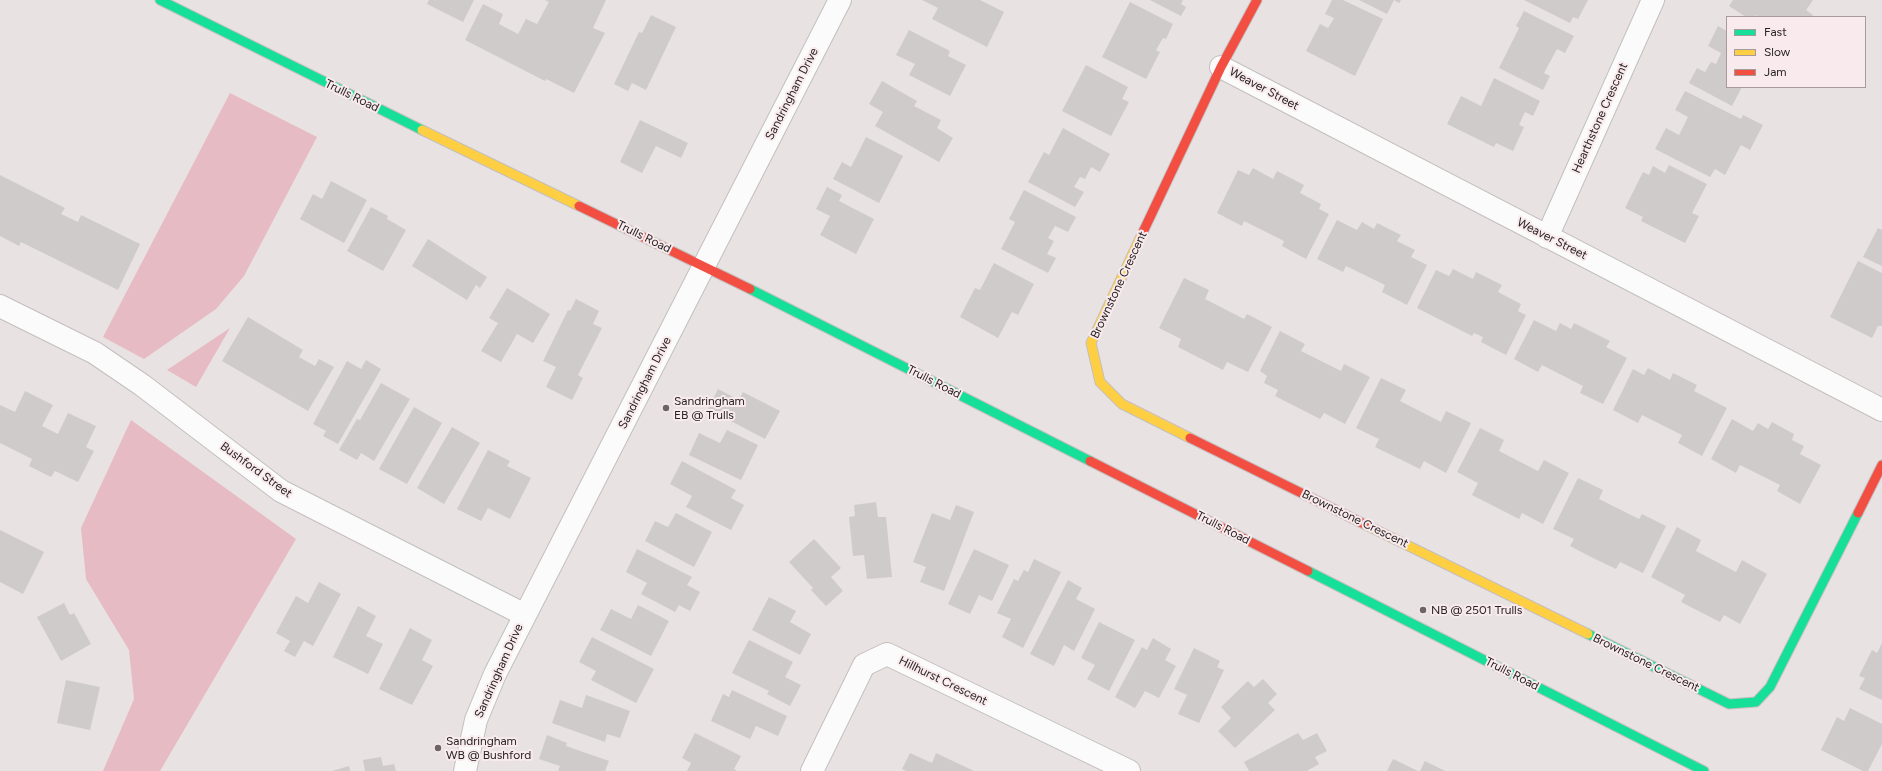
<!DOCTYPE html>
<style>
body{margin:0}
#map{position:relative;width:1882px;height:771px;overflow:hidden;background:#e8e2e2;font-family:Figtree,sans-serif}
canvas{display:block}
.legend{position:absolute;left:1726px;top:16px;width:140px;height:72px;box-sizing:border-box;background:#f9ebed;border:1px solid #a59b9c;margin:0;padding:5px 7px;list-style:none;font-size:12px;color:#282223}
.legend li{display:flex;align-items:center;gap:8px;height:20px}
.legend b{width:20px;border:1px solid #a59b9c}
</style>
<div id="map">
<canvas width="1882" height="771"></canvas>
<ul class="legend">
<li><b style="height:5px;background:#16e098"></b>Fast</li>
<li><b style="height:5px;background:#ffcf43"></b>Slow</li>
<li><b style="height:5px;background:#f24e42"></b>Jam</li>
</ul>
</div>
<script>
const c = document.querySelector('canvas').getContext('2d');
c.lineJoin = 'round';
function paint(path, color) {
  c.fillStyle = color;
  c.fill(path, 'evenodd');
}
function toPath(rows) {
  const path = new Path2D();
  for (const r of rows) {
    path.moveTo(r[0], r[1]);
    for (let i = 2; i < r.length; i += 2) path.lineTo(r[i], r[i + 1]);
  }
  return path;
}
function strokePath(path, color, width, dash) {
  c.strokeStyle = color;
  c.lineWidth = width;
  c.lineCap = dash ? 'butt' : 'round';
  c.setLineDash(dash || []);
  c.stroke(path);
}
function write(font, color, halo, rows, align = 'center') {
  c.font = font + ' Figtree,sans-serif';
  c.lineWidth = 4;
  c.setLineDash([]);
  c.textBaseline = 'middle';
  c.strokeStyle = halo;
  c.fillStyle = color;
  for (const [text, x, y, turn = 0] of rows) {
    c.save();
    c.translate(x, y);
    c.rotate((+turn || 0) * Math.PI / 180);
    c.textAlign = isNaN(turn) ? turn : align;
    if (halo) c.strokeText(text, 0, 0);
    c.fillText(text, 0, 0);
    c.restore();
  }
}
const forest = toPath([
 [230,93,317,137,244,276,216,309,144,359,103,337],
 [230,328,196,387,167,370],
 [131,420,296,539,160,771,103,771,134,699,129,650,86,579,81,528]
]);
const building = toPath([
 [429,0,474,0,463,22,427,4],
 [545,0,606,0,593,28,605,33,574,93,546,79,545,81,465,40,483,4,503,14,499,24,518,34,526,19,537,24,549,2],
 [922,0,980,0,1004,12,987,47,932,19,938,8],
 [1150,0,1183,0,1181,4,1186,7,1181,16],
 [1332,0,1343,0,1383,19,1355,76,1306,51,1320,24,1328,28,1334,18,1325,14],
 [1359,0,1401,0,1399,3,1394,0,1387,14],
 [1524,0,1588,0,1578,19,1573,17,1570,23],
 [1733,0,1813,0,1806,10,1813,15,1812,17,1759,17,1756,15,1755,17,1746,17,1729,6],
 [1130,2,1173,24,1166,39,1163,38,1156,50,1160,52,1146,79,1102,57],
 [1524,11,1574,36,1565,53,1557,49,1544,73,1550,76,1543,90,1499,68,1519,28,1516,26],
 [651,15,676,27,646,90,632,83,628,91,614,84,639,32,642,33],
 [1718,26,1727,31,1727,87,1742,87,1732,106,1689,83,1697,68,1705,72,1711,62,1716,64,1721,53,1708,46],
 [909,30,950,51,948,56,966,65,950,96,909,75,915,64,896,55],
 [1086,65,1128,87,1122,99,1129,102,1111,136,1062,111],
 [1494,78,1540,101,1533,116,1525,112,1519,125,1524,127,1513,151,1496,143,1494,147,1447,124,1461,96,1481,106],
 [882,81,917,101,914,106,941,120,937,128,953,138,939,162,875,126,883,112,869,104],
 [1685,91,1741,119,1743,115,1763,125,1750,150,1741,145,1725,175,1715,169,1710,177,1655,149,1666,128,1679,135,1688,117,1675,110],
 [640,120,688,143,681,158,656,146,642,173,620,162],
 [1063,128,1110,154,1100,172,1091,167,1085,179,1080,177,1074,187,1084,192,1075,207,1028,182,1044,152,1049,155],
 [866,137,903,156,879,203,833,179,842,162,851,167],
 [1669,165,1707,184,1692,213,1699,216,1685,243,1641,221,1643,217,1625,208,1643,172,1649,175,1653,166,1665,173],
 [1253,168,1273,179,1277,171,1304,185,1300,193,1321,204,1319,209,1329,214,1306,259,1282,246,1284,241,1244,221,1242,226,1217,213,1238,170,1249,175],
 [0,175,65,208,61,214,78,222,81,215,140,244,118,290,21,242,19,246,0,236],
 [331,181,367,200,344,243,300,219,313,194,322,199],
 [827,187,842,195,839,201,874,219,856,254,820,235,830,216,816,209],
 [1024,190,1076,217,1068,232,1055,226,1048,238,1054,241,1047,254,1056,258,1048,273,1001,249,1015,222,1009,219],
 [371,207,388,216,387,219,406,230,383,271,347,251],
 [1337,220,1357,230,1362,222,1374,229,1377,223,1401,235,1397,241,1415,250,1411,257,1427,265,1407,305,1382,292,1385,285,1346,266,1343,272,1317,259],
 [1878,228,1882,230,1882,266,1863,257],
 [428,239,487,277,480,288,476,285,467,300,412,266],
 [1858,261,1882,273,1882,326,1878,326,1872,338,1830,317],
 [994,263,1034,284,1018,315,1012,312,998,338,960,317,975,288,980,290],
 [1453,269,1473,279,1476,272,1502,285,1498,292,1521,304,1518,311,1526,315,1506,355,1481,342,1483,337,1474,333,1472,336,1417,308,1436,270,1449,276],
 [1184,278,1209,290,1205,299,1244,319,1247,314,1272,327,1248,372,1227,362,1223,370,1178,347,1181,339,1159,328],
 [507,288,550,314,533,343,517,334,501,362,481,351,498,323,489,318],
 [576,299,599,311,593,324,602,328,578,375,583,378,572,400,546,387,556,367,543,361,568,310,570,311],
 [248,317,303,350,299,357,315,366,319,359,334,367,308,411,222,361],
 [1534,320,1556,331,1560,323,1571,329,1574,323,1610,341,1606,347,1627,358,1603,404,1580,393,1583,386,1542,365,1538,372,1514,359],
 [1280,331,1305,344,1301,351,1341,371,1344,364,1370,377,1345,424,1324,413,1320,419,1275,396,1278,390,1264,383,1267,376,1260,371],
 [366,360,381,369,338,444,323,436,326,431,313,424,347,361,361,369],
 [1648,368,1670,380,1673,373,1697,385,1694,391,1727,408,1702,456,1678,443,1682,435,1642,415,1638,423,1613,410,1633,369,1644,375],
 [1381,378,1406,390,1400,401,1441,422,1446,411,1471,423,1446,473,1424,461,1420,469,1375,447,1379,439,1356,428],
 [381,383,410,399,374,461,361,453,357,460,339,450,357,419,360,420],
 [718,389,739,400,743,392,780,411,765,439,708,409],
 [25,391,53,405,42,426,58,434,68,413,96,426,86,447,94,451,78,482,55,471,51,477,29,466,32,459,0,443,0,405,15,412],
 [414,407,442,423,407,484,379,469],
 [1732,419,1753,431,1758,423,1768,429,1772,422,1794,434,1792,440,1804,446,1800,454,1821,465,1800,504,1777,491,1780,485,1740,465,1736,473,1711,459],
 [452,427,480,443,444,504,417,488],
 [1480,428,1504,440,1499,451,1538,471,1544,460,1569,473,1543,524,1522,513,1519,519,1472,495,1478,483,1457,472],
 [727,430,758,445,741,480,689,455,699,433,720,443],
 [488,450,510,461,507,466,531,478,510,519,488,508,481,521,457,509],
 [682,461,736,490,731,498,744,505,731,530,686,507,692,496,670,484],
 [1578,478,1603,490,1599,499,1639,519,1642,514,1666,526,1643,573,1620,562,1616,569,1593,558,1570,546,1574,539,1553,529],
 [876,502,878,517,886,517,892,577,867,579,864,555,853,556,849,517,855,516,854,505],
 [956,505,974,512,944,591,920,582,926,567,913,562,932,513,950,520],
 [676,513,712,532,694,567,645,541,655,521,668,527],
 [1677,527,1701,540,1696,551,1736,572,1742,560,1767,574,1740,624,1724,615,1720,622,1681,602,1685,595,1651,577],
 [0,530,44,552,23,594,0,582],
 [814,539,841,568,831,577,843,591,826,606,811,590,813,588,789,562],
 [637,549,692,577,687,585,700,592,690,611,679,605,675,612,641,594,647,583,626,572],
 [974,549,1009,565,992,601,979,595,970,614,948,604],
 [1034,559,1061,572,1023,648,1002,637,1011,619,997,613,1014,579,1018,581,1024,570,1028,572],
 [1068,580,1082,588,1076,599,1095,609,1074,651,1064,645,1054,666,1030,654],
 [319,582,341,594,313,646,304,641,295,657,284,651,290,641,276,633,296,596,308,603],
 [769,597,796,611,790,622,811,634,800,655,752,630],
 [64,603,70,615,74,613,91,644,61,661,37,617],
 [638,605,669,621,651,656,600,630,611,609,631,619],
 [358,606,376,616,366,636,383,644,368,674,333,657],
 [1099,622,1135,640,1109,691,1087,679,1095,665,1081,658],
 [410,628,432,640,422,660,433,666,412,705,379,689],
 [592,637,654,669,636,703,591,680,596,671,579,662],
 [1153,638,1171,649,1165,660,1176,666,1159,698,1145,691,1135,708,1115,697,1142,647,1147,650],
 [749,640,793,662,785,677,801,685,790,706,767,694,769,691,732,673],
 [1882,643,1882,700,1859,689,1865,678,1859,676,1872,650,1877,653],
 [1194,648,1220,661,1217,667,1224,670,1199,723,1178,714,1187,695,1174,689],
 [1263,679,1277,694,1268,703,1275,710,1235,748,1218,731,1231,718,1221,707,1248,681,1254,687],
 [66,680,100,687,90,730,57,723],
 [732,690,787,716,778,736,756,726,750,739,711,721,723,694,729,697],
 [586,695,630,711,620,738,607,734,605,742,552,723,560,700,582,708],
 [1850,708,1882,724,1882,744,1868,771,1863,771,1821,750,1837,717,1844,721],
 [695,733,741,756,734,769,737,771,687,771,691,763,682,758],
 [1298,733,1303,740,1317,733,1327,751,1315,757,1319,764,1307,771,1249,771,1244,762],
 [547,735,567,743,566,746,609,761,605,771,558,771,560,766,539,759],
 [910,753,932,763,936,753,974,771,906,771,902,769],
 [381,757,383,766,394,764,396,771,365,771,363,760],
 [1393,759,1418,771,1387,771],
 [1425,761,1445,771,1420,771],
 [349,766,350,771,332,771]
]);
const street = toPath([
 [1221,67,1882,410],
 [1547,237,1653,0],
 [0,306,95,353,142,385,281,491,525,615],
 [465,771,476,720,495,674,840,0],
 [812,771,864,665,887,654,1129,771]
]);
const fast = toPath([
 [160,0,422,130],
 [750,289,1090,461],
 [1308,571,1704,771],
 [1588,634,1729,704,1756,702,1770,687,1858,513]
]);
const slow = toPath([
 [422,130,579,206],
 [1143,232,1091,343,1100,382,1122,404,1190,438],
 [1366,525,1588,634]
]);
const jam = toPath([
 [579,206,750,289],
 [1143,232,1221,67,1257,0],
 [1190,438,1366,525],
 [1090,461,1308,571],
 [1858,513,1882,465]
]);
const markers = [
 [666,408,4,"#6b6566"],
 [1423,610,4,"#6b6566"],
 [438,748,4,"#6b6566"]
];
const streetNames = [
 ["Weaver Street",1264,89,28],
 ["Sandringham Drive",792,94,-63],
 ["Trulls Road",352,96,26],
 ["Hearthstone Crescent",1600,118,-66],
 ["Trulls Road",644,237,26],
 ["Weaver Street",1552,239,27],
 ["Brownstone Crescent",1119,285,-65],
 ["Trulls Road",934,382,27],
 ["Sandringham Drive",645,383,-63],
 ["Bushford Street",256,470,36],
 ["Brownstone Crescent",1355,519,26],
 ["Trulls Road",1223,528,27],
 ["Brownstone Crescent",1646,663,26],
 ["Sandringham Drive",499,671,-66],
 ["Trulls Road",1512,674,27],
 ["Hillhurst Crescent",943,681,26]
];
const poiNames = [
 ["Sandringham",674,401],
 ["EB @ Trulls",674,415],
 ["NB @ 2501 Trulls",1431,610],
 ["Sandringham",446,741],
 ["WB @ Bushford",446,755]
];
paint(forest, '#e7bbc3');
paint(building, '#d0cbcb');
strokePath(street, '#c4bfbf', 24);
strokePath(fast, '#c4bfbf', 11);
strokePath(slow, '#c4bfbf', 11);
strokePath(jam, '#c4bfbf', 11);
strokePath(street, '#fcfbfb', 22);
strokePath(fast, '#16e098', 9);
strokePath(slow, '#ffcf43', 9);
strokePath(jam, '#f24e42', 9);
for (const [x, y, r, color] of markers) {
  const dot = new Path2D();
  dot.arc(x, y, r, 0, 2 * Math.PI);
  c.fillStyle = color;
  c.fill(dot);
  strokePath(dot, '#f9ebed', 1.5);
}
write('12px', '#282223', '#f9ebed', streetNames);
write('12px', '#282223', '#f9ebed', poiNames, 'left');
</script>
